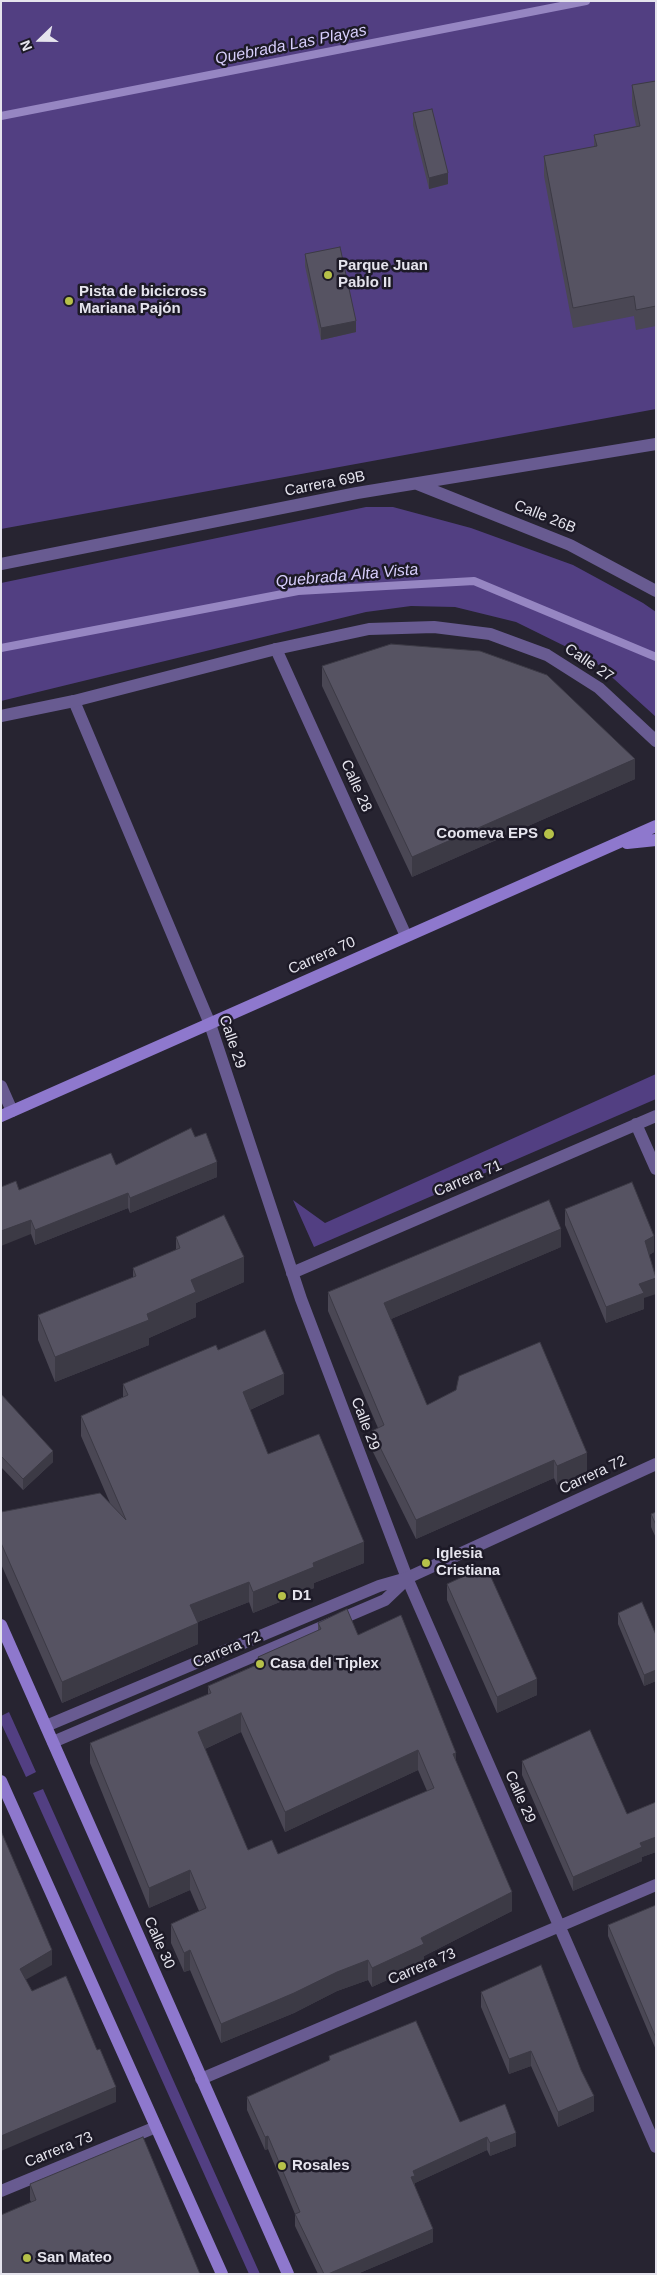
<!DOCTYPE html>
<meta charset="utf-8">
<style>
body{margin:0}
#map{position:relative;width:657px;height:2275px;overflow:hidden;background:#272431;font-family:Helvetica,sans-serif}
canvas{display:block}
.frame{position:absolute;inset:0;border:2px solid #e5e4ed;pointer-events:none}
.north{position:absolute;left:15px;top:15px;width:50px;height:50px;-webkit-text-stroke:4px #1d1a27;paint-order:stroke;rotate:248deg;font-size:14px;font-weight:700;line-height:20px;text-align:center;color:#e5e4ed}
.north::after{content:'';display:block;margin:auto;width:18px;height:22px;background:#e5e4ed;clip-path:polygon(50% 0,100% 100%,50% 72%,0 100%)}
</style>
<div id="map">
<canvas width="657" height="2275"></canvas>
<div class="frame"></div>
<div class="north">N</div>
</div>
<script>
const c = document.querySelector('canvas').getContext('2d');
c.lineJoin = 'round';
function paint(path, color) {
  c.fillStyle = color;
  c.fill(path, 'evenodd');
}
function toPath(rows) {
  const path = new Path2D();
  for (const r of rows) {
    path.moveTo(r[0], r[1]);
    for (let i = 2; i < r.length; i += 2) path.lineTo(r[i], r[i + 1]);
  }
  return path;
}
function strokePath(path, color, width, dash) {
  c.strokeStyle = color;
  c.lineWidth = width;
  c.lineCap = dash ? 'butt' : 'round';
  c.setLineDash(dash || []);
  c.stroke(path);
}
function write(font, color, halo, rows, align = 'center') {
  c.font = font + ' Helvetica,sans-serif';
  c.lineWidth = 5;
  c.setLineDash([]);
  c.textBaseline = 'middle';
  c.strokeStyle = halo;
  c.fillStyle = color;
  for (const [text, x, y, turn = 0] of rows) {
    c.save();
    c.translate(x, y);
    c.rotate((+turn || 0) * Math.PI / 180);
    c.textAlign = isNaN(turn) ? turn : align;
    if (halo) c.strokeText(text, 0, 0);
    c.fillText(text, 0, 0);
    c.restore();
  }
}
const green = toPath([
 [1,1,656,1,656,409,1,529],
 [366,507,393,507,471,528,573,565,643,603,656,612,656,717,593,660,516,622,455,607,411,606,366,612,1,701,1,583],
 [656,1074,656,1099,314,1247,293,1200,325,1223],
 [9,1712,36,1772,26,1777,1,1723,1,1716],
 [43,1789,260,2274,249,2274,33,1793]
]);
const stream = toPath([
 [1,116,586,1],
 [1,648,298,591,474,581,656,657]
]);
const minor = toPath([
 [276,649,406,936],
 [74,701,210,1024,301,1299,407,1578,656,2147],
 [1,1086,12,1111],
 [636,1124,656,1169],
 [292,1273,656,1116],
 [201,2079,656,1885],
 [1,2191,156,2127]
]);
const tertiary = toPath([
 [417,484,570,545,656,591],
 [1,564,357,493,656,444],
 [1,716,74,701,276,649,369,629,434,627,490,634,547,655,599,688,656,741],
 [46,1726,379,1586,407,1578,656,1464],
 [53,1742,385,1600,406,1580]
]);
const secondary = toPath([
 [627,843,656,840],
 [1,1116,656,826],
 [1,1625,288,2274],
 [1,1781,222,2274]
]);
const wall = toPath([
 [656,81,656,326,636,330,634,316,573,328,544,176,544,156,594,147,594,135,636,126,632,105,632,85],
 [413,113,448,184,429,189,413,125],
 [305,254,356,332,321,340,305,266],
 [322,666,635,779,412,877,322,686],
 [116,1165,217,1177,130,1213,128,1208,35,1245,31,1234,19,1190],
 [565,1209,654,1252,649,1255,644,1298,644,1309,606,1323,565,1225],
 [176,1237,244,1282,196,1303,196,1317,149,1338,149,1345,55,1382,38,1340,38,1315,133,1278,133,1268,176,1250],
 [561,1247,391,1319,427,1405,587,1472,557,1485,554,1478,416,1539,372,1450,372,1431,378,1428,328,1311,328,1292],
 [218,1350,284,1394,250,1410,268,1454,364,1563,314,1583,314,1588,253,1613,249,1602,198,1622,198,1644,62,1703,1,1564,1,1512,110,1503,81,1436,81,1416,123,1397,123,1384],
 [1,1394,53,1462,23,1490,1,1467],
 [656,1512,656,1538,651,1527,651,1514],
 [447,1584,537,1695,497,1713,447,1600],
 [618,1613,656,1635,656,1681,644,1686,618,1624],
 [318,1623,358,1635,456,1762,512,1911,424,1956,424,1963,372,1987,368,1980,337,1991,294,2013,221,2043,190,1970,184,1972,171,1943,171,1924,199,1911,190,1890,149,1908,90,1763,90,1743,208,1695,208,1686,258,1664,258,1657,318,1631],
 [241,1732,285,1832,418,1770,427,1791,278,1854,248,1850,205,1749],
 [522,1761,627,1814,656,1802,656,1852,642,1857,642,1861,573,1891,522,1775],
 [656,1905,656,2050,608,1936,608,1925],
 [481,1992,594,2111,558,2127,531,2066,509,2074,481,2007],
 [329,2056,460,2122,516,2146,490,2156,487,2150,415,2183,415,2186,433,2242,357,2274,318,2274,295,2226,295,2214,268,2149,265,2150,247,2110,247,2097,329,2061],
 [30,2184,200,2274,31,2202,30,2200]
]);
const shadedWall = toPath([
 [448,173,448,184,429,189,429,178],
 [356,321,356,332,321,340,321,328],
 [635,759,635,779,412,877,412,857],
 [217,1162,217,1177,130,1213,130,1198],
 [128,1193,128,1208,35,1245,35,1230],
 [31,1220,31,1234,1,1246,1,1231],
 [561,1229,561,1247,384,1322,384,1303],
 [654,1236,654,1252,645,1257,645,1241],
 [244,1257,244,1282,196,1303,196,1317,149,1338,149,1345,55,1382,55,1357,147,1314,191,1280],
 [656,1278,656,1294,644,1298,644,1309,606,1323,606,1307,639,1284],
 [284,1374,284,1394,243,1413,243,1392],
 [53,1451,53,1462,23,1490,23,1479],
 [587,1453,587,1472,557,1485,557,1466],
 [554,1460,554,1478,416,1539,416,1520],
 [364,1542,364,1563,314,1583,314,1588,253,1613,253,1592,313,1563],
 [249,1582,249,1602,190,1625,190,1605],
 [198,1623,198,1644,62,1703,62,1682],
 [656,1670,656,1681,644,1686,644,1675],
 [537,1679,537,1695,497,1713,497,1697],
 [241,1713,241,1732,198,1752,198,1732],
 [418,1750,418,1770,285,1832,285,1812],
 [456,1753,456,1773,453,1754],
 [656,1837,656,1852,642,1857,642,1861,573,1891,573,1877,640,1843],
 [190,1870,190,1890,149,1908,149,1888],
 [512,1892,512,1911,424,1956,424,1963,372,1987,372,1968,421,1938],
 [52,1950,52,1965,20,1983,20,1969],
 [190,1950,190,1970,184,1972,184,1953],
 [368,1960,368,1980,337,1991,294,2013,221,2043,221,2024,337,1972],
 [531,2051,531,2066,509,2074,509,2059],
 [116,2087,116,2102,1,2151,1,2136],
 [594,2096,594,2111,558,2127,558,2112],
 [516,2133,516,2146,490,2156,490,2143],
 [268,2136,268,2149,265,2150,265,2137],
 [487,2137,487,2150,415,2183,415,2188,411,2177,413,2171],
 [433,2229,433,2242,357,2274,328,2274]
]);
const building = toPath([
 [656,81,656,306,636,310,634,296,573,308,544,156,597,146,594,135,640,126,632,85,656,81],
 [432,109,448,173,429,178,413,113,432,109],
 [340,247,356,321,321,328,305,254,340,247],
 [391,644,480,651,547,675,635,759,412,857,322,666,391,644],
 [191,1128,195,1137,206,1133,217,1162,130,1198,128,1193,35,1230,31,1220,1,1231,1,1187,16,1181,19,1190,111,1153,116,1165,191,1128],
 [632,1182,654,1236,645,1241,656,1278,639,1284,644,1293,606,1307,565,1209,632,1182],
 [549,1200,561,1229,384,1303,427,1405,456,1390,459,1376,540,1342,587,1453,557,1466,554,1460,416,1520,372,1431,384,1425,328,1292,549,1200],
 [224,1215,244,1257,191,1280,196,1292,147,1314,149,1320,55,1357,38,1315,136,1276,133,1268,180,1248,176,1237,224,1215],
 [265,1330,284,1374,243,1392,268,1454,319,1434,364,1542,313,1563,314,1567,253,1592,249,1582,190,1605,198,1623,62,1682,1,1543,1,1512,100,1493,126,1520,81,1416,128,1395,123,1384,216,1345,218,1350,265,1330],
 [1,1394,53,1451,23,1479,1,1456,1,1394],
 [656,1512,656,1525,651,1514,656,1512],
 [486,1566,537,1679,497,1697,447,1584,486,1566],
 [642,1602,656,1635,656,1670,644,1675,618,1613,642,1602],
 [347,1609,358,1635,401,1615,456,1753,453,1754,512,1892,421,1938,424,1944,372,1968,368,1960,337,1972,294,1993,221,2024,190,1950,184,1953,171,1924,206,1908,190,1870,149,1888,90,1743,211,1693,208,1686,261,1663,258,1657,321,1629,318,1623,347,1609],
 [241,1713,285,1812,418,1750,434,1788,278,1854,272,1840,248,1850,198,1732,241,1713],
 [590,1730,627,1814,656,1802,656,1837,640,1843,642,1847,573,1877,522,1761,590,1730],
 [1,1831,52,1950,20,1969,32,1991,66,1976,97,2050,100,2049,116,2087,1,2136,1,1831],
 [656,1905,656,2038,608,1925,656,1905],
 [541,1965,581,2070,594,2096,558,2112,531,2051,509,2059,481,1992,541,1965],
 [416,2021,460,2122,505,2104,516,2133,490,2143,487,2137,413,2171,415,2176,411,2177,433,2229,328,2274,324,2274,295,2214,300,2212,268,2136,265,2137,247,2097,330,2060,329,2056,416,2021],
 [143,2137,200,2274,1,2274,1,2215,36,2200,30,2184,143,2137]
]);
const markers = [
 [328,275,5,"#b6c149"],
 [69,301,5,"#b6c149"],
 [549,834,6,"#b6c149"],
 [426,1563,5,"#b6c149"],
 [282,1596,5,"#b6c149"],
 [260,1664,5,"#b6c149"],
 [282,2166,5,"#b6c149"],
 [27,2258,5,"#b6c149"]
];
const poiNames = [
 ["Parque Juan",338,266],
 ["Pablo II",338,283],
 ["Pista de bicicross",79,292],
 ["Mariana Pajón",79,309],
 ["Coomeva EPS",538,834,"right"],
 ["Iglesia",436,1554],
 ["Cristiana",436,1571],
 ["D1",292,1596],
 ["Casa del Tiplex",270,1664],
 ["Rosales",292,2166],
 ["San Mateo",37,2258]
];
const streetNames = [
 ["Carrera 69B",325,484,-11],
 ["Calle 26B",545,517,22],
 ["Calle 27",589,663,34],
 ["Calle 28",356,786,66],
 ["Carrera 70",322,956,-24],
 ["Calle 29",232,1042,71],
 ["Carrera 71",468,1179,-23],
 ["Calle 29",365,1424,69],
 ["Carrera 72",593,1475,-25],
 ["Carrera 72",227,1650,-23],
 ["Calle 29",520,1797,66],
 ["Calle 30",159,1943,66],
 ["Carrera 73",422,1967,-23],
 ["Carrera 73",59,2150,-22]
];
const waterNames = [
 ["Quebrada Las Playas",291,45,-11],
 ["Quebrada Alta Vista",347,576,-5]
];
paint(green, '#523f82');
strokePath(stream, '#9686c2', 8);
strokePath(minor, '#685b91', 12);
strokePath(tertiary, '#685b91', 12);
strokePath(secondary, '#8e78cd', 12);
paint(wall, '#4a4754');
paint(shadedWall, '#3c3a45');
paint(building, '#565362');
strokePath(building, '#3c3a45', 1);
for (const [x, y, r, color] of markers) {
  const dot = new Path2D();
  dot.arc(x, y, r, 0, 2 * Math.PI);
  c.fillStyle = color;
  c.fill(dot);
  strokePath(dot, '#1d1a27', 2);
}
write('bold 15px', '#e5e4ed', '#1d1a27', poiNames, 'left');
write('15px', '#e5e4ed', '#1d1a27', streetNames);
write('italic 16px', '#d7cefb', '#1d1a27', waterNames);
</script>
